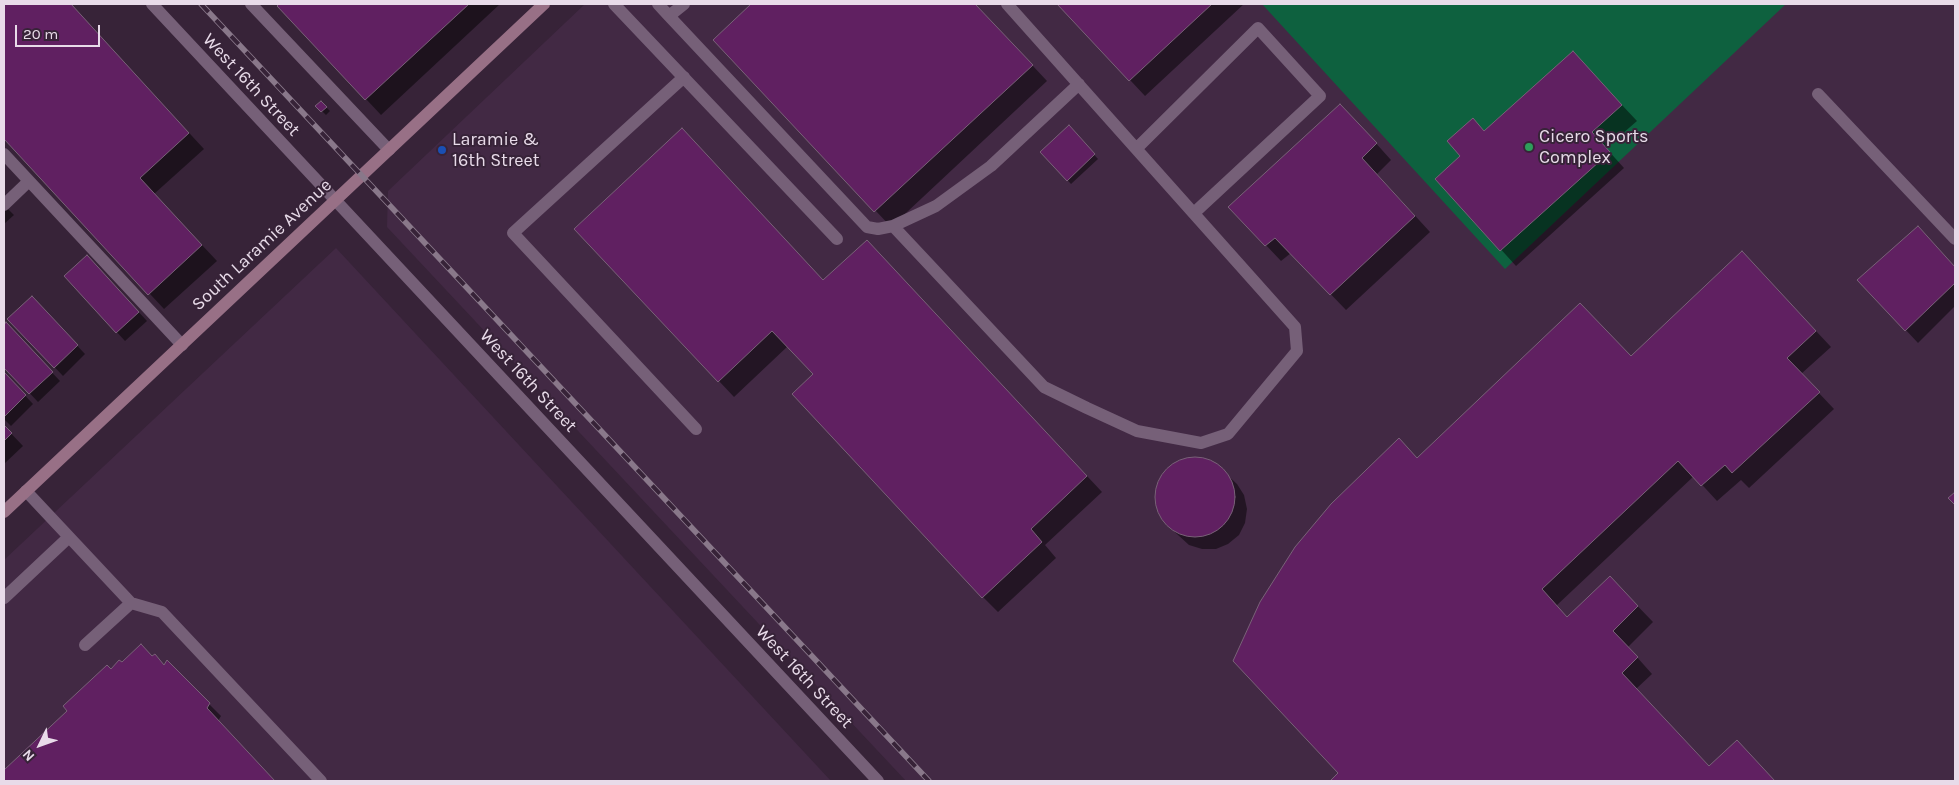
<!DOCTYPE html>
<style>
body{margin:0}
#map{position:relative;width:1959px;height:785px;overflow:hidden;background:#372338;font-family:Karla,sans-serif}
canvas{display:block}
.frame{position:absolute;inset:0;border:5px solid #e8dbe9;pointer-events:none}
.north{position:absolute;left:15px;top:720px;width:50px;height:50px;-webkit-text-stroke:4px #372338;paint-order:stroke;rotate:228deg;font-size:14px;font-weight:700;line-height:20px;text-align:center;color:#e8dbe9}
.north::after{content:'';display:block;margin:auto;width:18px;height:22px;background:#e8dbe9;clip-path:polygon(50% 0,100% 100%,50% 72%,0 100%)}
.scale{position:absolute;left:15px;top:25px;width:85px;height:22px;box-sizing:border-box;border:2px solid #e8dbe9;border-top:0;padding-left:6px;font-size:15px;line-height:18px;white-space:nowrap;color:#e8dbe9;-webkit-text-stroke:4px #372338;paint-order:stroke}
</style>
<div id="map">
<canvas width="1959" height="785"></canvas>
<div class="frame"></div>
<div class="north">N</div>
<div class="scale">20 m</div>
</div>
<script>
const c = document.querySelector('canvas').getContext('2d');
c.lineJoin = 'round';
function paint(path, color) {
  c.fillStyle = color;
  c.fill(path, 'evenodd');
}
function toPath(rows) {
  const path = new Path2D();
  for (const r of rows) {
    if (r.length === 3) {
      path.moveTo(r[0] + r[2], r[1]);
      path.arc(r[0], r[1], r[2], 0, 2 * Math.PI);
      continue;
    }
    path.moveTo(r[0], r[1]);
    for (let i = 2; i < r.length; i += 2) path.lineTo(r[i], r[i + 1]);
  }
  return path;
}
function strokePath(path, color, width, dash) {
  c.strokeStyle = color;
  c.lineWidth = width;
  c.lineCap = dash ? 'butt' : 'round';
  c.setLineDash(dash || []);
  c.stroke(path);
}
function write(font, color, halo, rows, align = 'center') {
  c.font = font + ' Karla,sans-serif';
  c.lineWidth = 4;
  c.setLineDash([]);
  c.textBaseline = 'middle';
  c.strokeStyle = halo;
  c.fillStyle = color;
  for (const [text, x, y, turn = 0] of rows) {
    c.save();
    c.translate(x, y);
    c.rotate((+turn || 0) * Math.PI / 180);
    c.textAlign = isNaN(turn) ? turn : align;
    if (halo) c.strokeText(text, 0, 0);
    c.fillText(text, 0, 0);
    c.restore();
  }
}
const built = toPath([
 [585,4,1955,4,1955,781,906,781,387,227,388,191],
 [336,248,831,781,4,781,4,560]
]);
const green = toPath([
 [1262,4,1786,4,1505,269]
]);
const shadow = toPath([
 [4,4,70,4,204,149,154,194,217,261,164,309,4,137],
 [281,4,500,4,381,115,279,6],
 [753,4,975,4,1047,81,891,227,715,40],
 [1059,4,1244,4,1145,96],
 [1573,53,1637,121,1606,148,1624,168,1516,266,1437,179,1485,132],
 [321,102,330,111,326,115,317,106],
 [1356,121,1391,160,1377,174,1430,232,1346,310,1291,253,1281,261,1230,207],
 [1069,127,1098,159,1071,184,1042,152],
 [4,205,14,215,4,224],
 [1918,227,1955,267,1955,306,1918,343,1859,280],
 [576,229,824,281,882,257,1102,492,1045,545,1056,558,998,612,983,597,815,374,788,346,734,397],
 [95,265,147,321,125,341,65,276],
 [1757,268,1831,347,1801,374,1834,409,1749,488,1741,480,1717,501,1694,476,1556,606,1568,618,1625,593,1653,622,1628,647,1652,674,1636,689,1710,767,1752,757,1774,781,1331,781,1339,774,1417,459,1631,358],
 [40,306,85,354,63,376,9,319],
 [6,324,60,381,38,402,4,366,4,326],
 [4,373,33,404,11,426,4,419],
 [4,426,23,446,4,464],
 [1191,458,1203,459,1214,463,1237,484,1244,495,1247,509,1245,523,1239,535,1228,544,1216,549,1202,549,1189,545,1166,524,1159,513,1155,502,1156,489,1160,478,1168,468,1179,461],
 [152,657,165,666,167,662,221,716,218,721,274,781,4,781,4,772,111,670,122,664]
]);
const building = toPath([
 [4,4,71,4,189,133,140,178,202,245,148,295,4,139,4,4],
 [279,4,469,4,365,100,277,6,279,4],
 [751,4,975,4,1033,65,874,212,713,40,751,4],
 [1057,4,1212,4,1129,81,1057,4],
 [1573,51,1622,105,1592,132,1610,152,1500,251,1435,179,1460,156,1447,141,1473,118,1484,131,1573,51],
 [321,101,327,107,321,112,315,106,321,101],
 [1340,104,1377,143,1362,158,1415,216,1330,295,1275,238,1265,246,1228,207,1340,104],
 [1069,125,1095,154,1067,181,1040,152,1069,125],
 [682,128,823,280,867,240,1087,476,1031,529,1042,542,982,598,792,394,813,374,772,331,718,382,574,229,682,128],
 [1918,226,1955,267,1955,283,1905,331,1857,280,1918,226],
 [1742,251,1816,331,1787,358,1820,392,1732,473,1725,465,1701,486,1678,461,1542,589,1567,617,1610,576,1638,606,1613,631,1638,657,1622,673,1709,766,1737,740,1775,781,1330,781,1338,773,1233,661,1260,602,1295,547,1331,504,1399,438,1417,458,1580,303,1631,356,1742,251],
 [87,255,139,312,116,333,64,276,87,255],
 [32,296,78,345,54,368,7,319,32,296],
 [6,322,53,372,29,394,4,368,4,325,6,322],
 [4,372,26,395,4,417,4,372],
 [4,425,12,433,4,441,4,425],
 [1195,497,40],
 [1955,492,1955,505,1948,498,1955,492],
 [141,644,152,656,155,654,164,665,167,660,210,703,207,708,275,781,4,781,4,770,67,711,63,706,107,665,111,669,119,660,122,662,141,644]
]);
const service = toPath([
 [251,4,389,150],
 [614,4,837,239],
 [658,4,669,16,684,4],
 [669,16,867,227,878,229,893,226,936,206,991,166,1079,84],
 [684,77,513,233,696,429],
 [1818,94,1955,239],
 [1137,148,1258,28,1320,96,1194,213],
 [4,154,182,345],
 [4,205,29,181],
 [893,226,1044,387,1087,408,1137,431,1201,443,1228,434,1297,351,1295,327,1007,4],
 [26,491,131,603,162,612,321,781],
 [4,598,69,537],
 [85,645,131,603]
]);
const tertiary = toPath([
 [152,4,878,781]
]);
const secondary = toPath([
 [4,512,544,4]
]);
const rail = toPath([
 [201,4,929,781]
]);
const markers = [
 [1529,147,5,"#2e9e5b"],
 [442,150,5,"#1a4fb4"]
];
const streetNames = [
 ["West 16th Street",251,85,47],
 ["South Laramie Avenue",262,245,-43],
 ["West 16th Street",528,381,47],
 ["West 16th Street",804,677,47]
];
const poiNames = [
 ["Cicero Sports",1539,137],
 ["Complex",1539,158],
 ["Laramie &",452,140],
 ["16th Street",452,161]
];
paint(built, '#422944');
paint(green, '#0e613f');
paint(shadow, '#0007');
paint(building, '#602061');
strokePath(building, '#796178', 1);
strokePath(service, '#766078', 12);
strokePath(tertiary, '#766078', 12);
strokePath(secondary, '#987086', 12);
strokePath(rail, '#89788a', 5.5);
strokePath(rail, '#372338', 4, [11]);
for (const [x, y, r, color] of markers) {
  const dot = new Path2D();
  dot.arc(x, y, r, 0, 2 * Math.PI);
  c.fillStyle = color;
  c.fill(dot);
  strokePath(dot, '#372338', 2);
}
write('18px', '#e8dbe9', '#372338', streetNames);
write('18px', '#e8dbe9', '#372338', poiNames, 'left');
</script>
